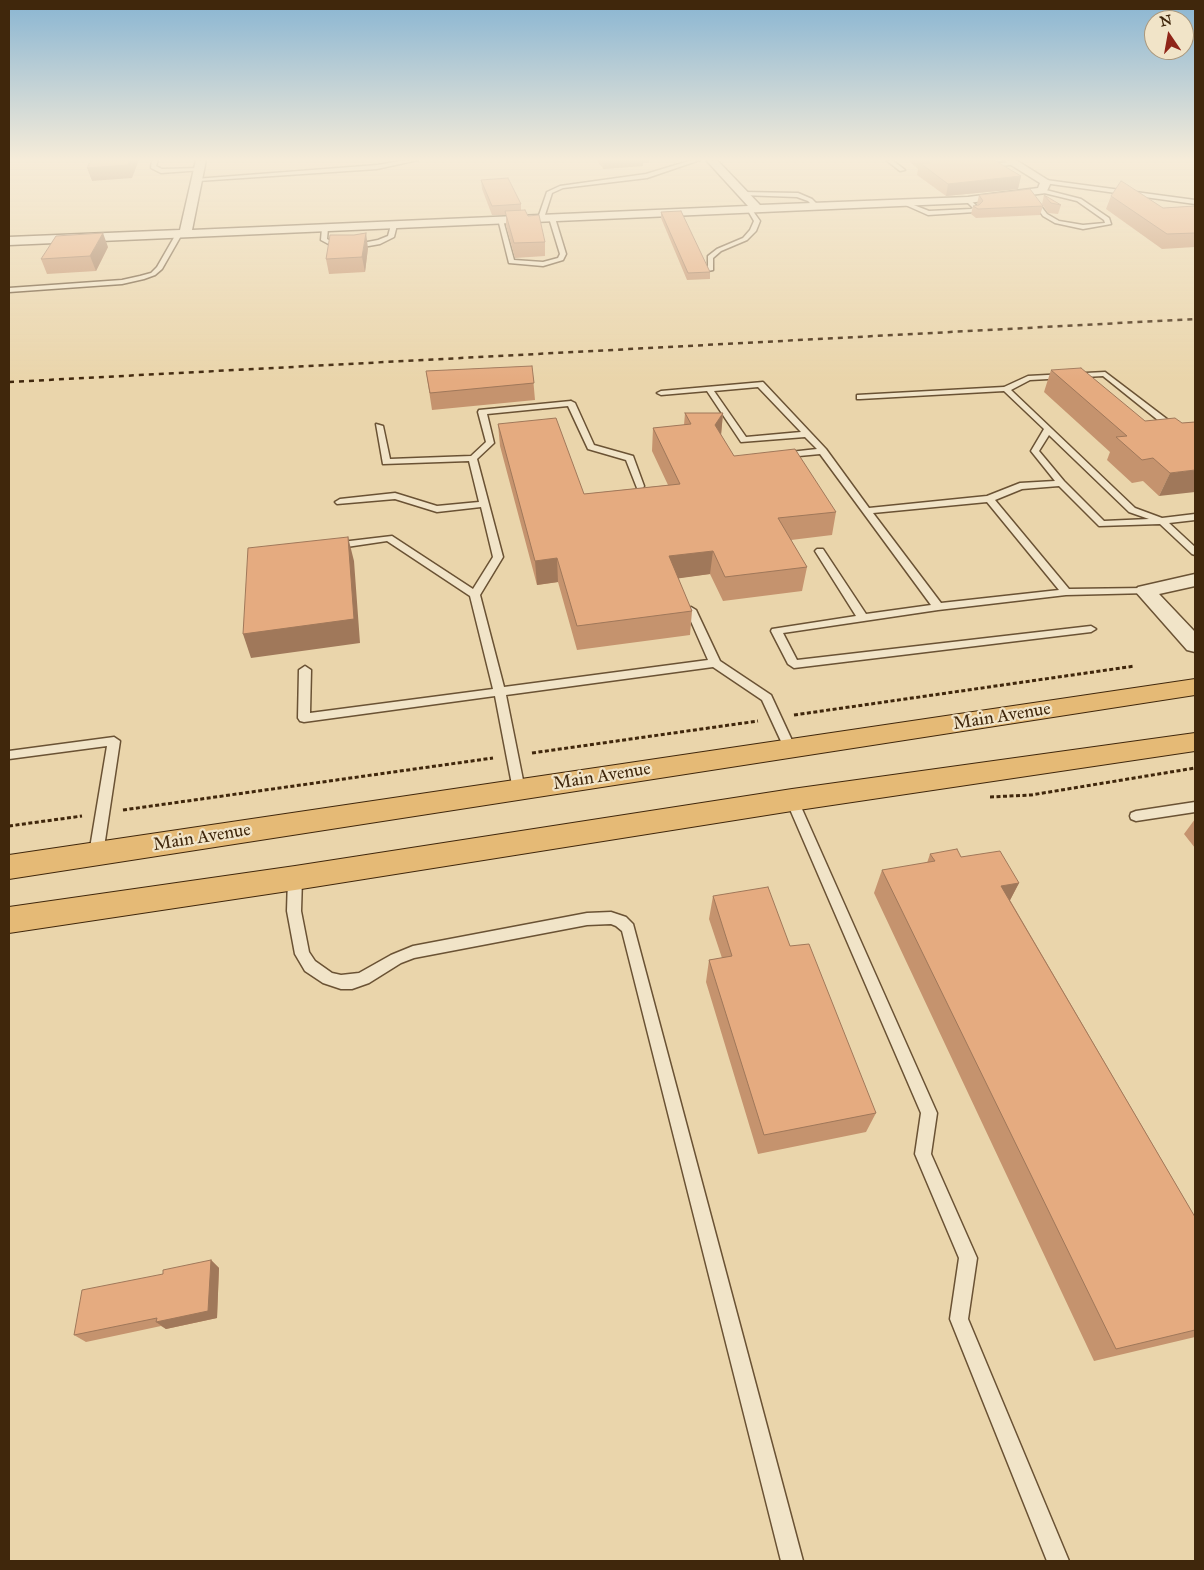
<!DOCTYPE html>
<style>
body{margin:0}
#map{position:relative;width:1204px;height:1570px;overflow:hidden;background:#ead5ab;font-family:"IM FELL Great Primer",serif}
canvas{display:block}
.frame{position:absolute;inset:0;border:10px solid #40270c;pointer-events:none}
.north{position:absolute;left:1144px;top:10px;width:50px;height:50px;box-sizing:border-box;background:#f1e4c8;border:1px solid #aa987d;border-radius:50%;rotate:348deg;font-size:14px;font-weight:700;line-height:20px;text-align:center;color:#40270c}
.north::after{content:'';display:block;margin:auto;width:18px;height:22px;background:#8f2418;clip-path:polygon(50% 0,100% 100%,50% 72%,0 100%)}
</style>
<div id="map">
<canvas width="1204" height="1570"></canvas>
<div class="frame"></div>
<div class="north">N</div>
</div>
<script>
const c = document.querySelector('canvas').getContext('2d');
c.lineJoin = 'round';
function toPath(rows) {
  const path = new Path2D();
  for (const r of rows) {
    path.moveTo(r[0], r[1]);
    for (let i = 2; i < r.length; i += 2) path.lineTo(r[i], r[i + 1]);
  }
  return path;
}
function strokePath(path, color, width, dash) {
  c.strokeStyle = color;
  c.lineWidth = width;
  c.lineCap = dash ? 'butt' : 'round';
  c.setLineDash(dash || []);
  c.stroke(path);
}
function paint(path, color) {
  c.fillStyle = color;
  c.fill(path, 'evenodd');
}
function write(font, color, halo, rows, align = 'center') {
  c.font = font + ' "IM FELL Great Primer",serif';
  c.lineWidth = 4.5;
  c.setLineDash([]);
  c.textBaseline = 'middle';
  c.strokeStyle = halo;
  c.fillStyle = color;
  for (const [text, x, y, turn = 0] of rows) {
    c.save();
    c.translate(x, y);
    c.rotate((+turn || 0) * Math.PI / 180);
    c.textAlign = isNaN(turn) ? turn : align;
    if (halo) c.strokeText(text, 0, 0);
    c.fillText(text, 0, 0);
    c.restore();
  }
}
const path = toPath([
 [794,715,1135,666],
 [532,753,758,721],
 [990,797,1031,795,1195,768],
 [123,810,493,758],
 [9,826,82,816]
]);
const service = toPath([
 [152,160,158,160,156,166,162,169,200,168,203,170,161,173,151,168,152,160],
 [407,160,418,160,377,169,198,181,195,179,377,165,407,160],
 [692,160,700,160,647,178,563,188,552,193,544,218,541,220,538,218,547,192,560,186,646,174,692,160],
 [886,160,892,160,905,170,900,171,886,160],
 [976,160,982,160,988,164,1014,162,1017,164,987,168,976,160],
 [1046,180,1195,200,1195,204,1044,183,1046,180],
 [1042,189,1081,199,1109,218,1111,224,1083,229,1055,223,1043,216,1029,196,1033,196,1047,214,1059,221,1083,225,1105,223,1104,220,1077,201,1040,192,1042,189],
 [743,192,798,193,812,199,819,206,814,207,808,201,797,197,741,195,743,192],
 [968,198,979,208,975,212,928,215,901,203,906,202,929,211,971,209,973,208,965,200,968,198],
 [750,207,760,221,756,231,747,240,721,251,713,258,713,270,708,271,708,256,717,249,743,238,750,230,754,221,747,209,750,207],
 [552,216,555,218,566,254,563,260,543,266,509,263,498,219,503,220,514,260,543,262,558,258,560,254,549,218,552,216],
 [394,223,397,225,394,237,380,244,357,248,336,248,321,240,322,228,325,226,328,228,327,239,337,244,357,244,378,240,388,236,391,225,394,223],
 [179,232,182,234,162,269,155,275,144,279,122,284,9,292,9,288,122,280,140,276,151,273,157,267,176,234,179,232],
 [1105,372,1180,429,1195,435,1195,440,1174,433,1103,376,1030,380,1011,390,1135,508,1162,518,1195,514,1195,520,1169,523,1195,547,1195,555,1192,554,1160,524,1099,526,1059,486,1022,489,995,500,1069,589,1145,588,1149,589,1149,593,1066,595,938,610,783,633,797,660,1091,626,1096,629,1091,632,794,668,788,664,771,631,772,629,856,616,815,551,817,549,823,549,866,614,931,605,820,454,778,458,778,454,781,453,817,449,805,437,741,442,707,391,661,395,657,393,661,391,763,382,826,449,869,508,987,496,1020,483,1055,481,1031,451,1044,429,1004,391,860,399,857,399,857,395,1004,387,1028,376,1105,372],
 [758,387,801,432,746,437,714,391,758,387],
 [1049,435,1129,512,1149,519,1104,521,1064,481,1039,451,1049,435],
 [987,502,1059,590,941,603,873,513,987,502],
 [571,401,575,403,594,445,633,456,644,486,643,488,637,488,626,460,588,449,568,406,487,414,494,443,477,459,503,557,480,595,504,687,708,660,686,610,691,607,696,610,720,661,771,695,796,749,794,752,786,752,762,700,713,667,506,695,525,790,523,793,519,795,515,793,513,790,495,696,304,722,300,721,298,718,299,670,305,666,311,670,310,713,493,689,470,596,387,541,333,549,328,546,333,543,392,536,473,589,493,557,481,507,437,512,395,499,337,504,335,502,340,499,395,493,437,506,479,502,469,461,383,464,376,424,383,426,390,459,471,456,486,442,478,412,479,410,571,401],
 [114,737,120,741,103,854,101,858,96,859,91,858,89,854,107,746,9,759,9,751,114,737],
 [792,795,796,797,798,800,937,1113,931,1154,977,1258,968,1319,1069,1561,1047,1561,950,1319,959,1258,915,1154,921,1113,786,800,788,797,792,795],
 [1195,802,1195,812,1136,821,1131,819,1130,816,1131,813,1136,811,1195,802],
 [295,873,300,874,302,878,301,911,309,952,315,961,332,973,341,975,359,973,391,955,413,946,587,913,611,912,626,917,633,924,803,1561,781,1561,622,931,616,926,611,924,587,925,414,958,401,963,369,983,352,989,341,989,323,983,305,971,295,954,287,911,288,878,290,874,295,873]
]);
const minor = toPath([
 [196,160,206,160,192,230,748,206,706,160,717,160,760,205,968,197,1038,188,1040,183,1003,160,1016,160,1051,182,1046,193,968,203,9,245,9,237,180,230,196,160],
 [1195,574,1195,586,1159,594,1195,632,1195,652,1187,650,1135,591,1138,587,1195,574]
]);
const primary = toPath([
 [1195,679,1195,695,9,879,9,855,1195,679],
 [1195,733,1195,751,792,811,295,890,9,933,9,907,295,866,792,789,1195,733]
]);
const rail = toPath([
 [9,382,1195,319]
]);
const wall = toPath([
 [597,160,649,160,649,163,643,163,643,166,603,169],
 [910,160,994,160,1021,176,1018,189,946,196,917,175,918,169,910,162],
 [481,180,521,204,521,210,528,216,545,242,545,256,515,258,506,225,506,215,492,215,482,189],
 [979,195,1043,206,1040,215,976,218,971,214,973,206,978,205,977,204],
 [1044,195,1061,205,1058,214,1048,213,1042,204],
 [1111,196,1163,208,1195,206,1195,247,1162,249,1106,209],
 [661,212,710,272,710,279,687,280,661,218],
 [108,247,96,271,47,274,41,259],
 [368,248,365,272,329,274,326,259],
 [532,366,535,400,432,410,426,371],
 [1051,370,1145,421,1182,423,1195,422,1159,496,1143,481,1132,483,1107,460,1110,452,1044,392],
 [685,413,723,413,721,435,734,456,836,512,832,535,791,540,807,567,802,591,723,601,710,574,678,578,692,611,690,635,577,650,558,582,537,585,500,446,498,424,584,494,668,485,652,451,653,428,684,425],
 [1195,819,1195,848,1184,834],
 [930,854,961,857,1019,883,1010,900,1195,1217,1195,1337,1094,1361,874,893,882,870,927,863],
 [713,896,876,1113,866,1132,758,1154,706,982,709,960,722,958,709,919],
 [211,1260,219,1268,217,1318,166,1329,161,1326,86,1342,74,1335,163,1274]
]);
const shadedWall = toPath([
 [130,160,139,160,132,178,92,181,87,168],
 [603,160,649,160,649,163,643,163,643,166,603,169],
 [1021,176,1018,189,946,196,948,184],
 [103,233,108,247,96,271,90,256],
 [366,233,368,248,365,272,362,257],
 [723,413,721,435,715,425],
 [1195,470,1195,492,1159,496,1170,473],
 [348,537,354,561,360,643,251,658,243,634],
 [713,551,710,574,667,580,669,556],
 [557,558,558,582,537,585,535,561],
 [1019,883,1007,906,1001,886],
 [211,1260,219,1268,217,1318,166,1329,156,1322]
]);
const building = toPath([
 [91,160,130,160,128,165,87,168,91,160],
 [926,160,994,160,1021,176,948,184,920,163,930,163,926,160],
 [508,178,521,204,492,206,481,180,508,178],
 [1121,181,1123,182,1163,208,1195,206,1195,233,1167,234,1111,196,1121,181],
 [1030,189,1043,206,978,209,973,206,979,205,983,201,979,195,1030,189],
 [1044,195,1061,205,1051,203,1044,195],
 [525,210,528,216,539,215,545,242,514,243,505,211,525,210],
 [681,211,710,272,688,273,661,212,681,211],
 [103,233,90,256,41,259,56,236,103,233],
 [366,233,362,257,326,259,330,235,354,235,366,233],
 [532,366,534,383,430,393,426,371,532,366],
 [1081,368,1145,421,1175,418,1182,423,1195,422,1195,470,1170,473,1153,458,1142,460,1116,437,1127,436,1051,370,1081,368],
 [685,413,723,413,715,425,734,456,795,449,836,512,778,518,807,567,725,577,713,551,669,556,692,611,577,626,557,558,535,561,498,424,556,418,584,494,680,484,653,428,691,424,685,413],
 [348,537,354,619,243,634,248,548,348,537],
 [957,849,961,857,1000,851,1019,883,1001,886,1195,1217,1195,1330,1116,1349,882,870,935,861,930,854,957,849],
 [768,887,790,946,809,944,876,1113,764,1135,709,960,732,956,713,896,768,887],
 [211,1260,208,1311,156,1322,157,1318,74,1335,82,1290,163,1274,163,1270,211,1260]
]);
const streetNames = [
 ["Main Avenue",1002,717,-9],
 ["Main Avenue",602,777,-9],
 ["Main Avenue",202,838,-9]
];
strokePath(service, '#6a5234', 3);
strokePath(minor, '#6a5234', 3);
strokePath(primary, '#40270c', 2);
strokePath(path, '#40270c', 3, [4, 2.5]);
paint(service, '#f1e4c8');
paint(minor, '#f1e4c8');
paint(primary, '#e5ba76');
strokePath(rail, '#40270c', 2.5, [5, 5]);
paint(wall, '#c5936e');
paint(shadedWall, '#a0785a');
paint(building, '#e5ab80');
strokePath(building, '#a0785a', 1);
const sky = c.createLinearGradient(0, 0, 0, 380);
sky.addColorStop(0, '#89b5d2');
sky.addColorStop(0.42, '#f6ecd9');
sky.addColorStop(1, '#f6ecd900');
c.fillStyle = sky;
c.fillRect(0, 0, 1204, 380);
write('18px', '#40270c', '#f1e4c8', streetNames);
</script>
